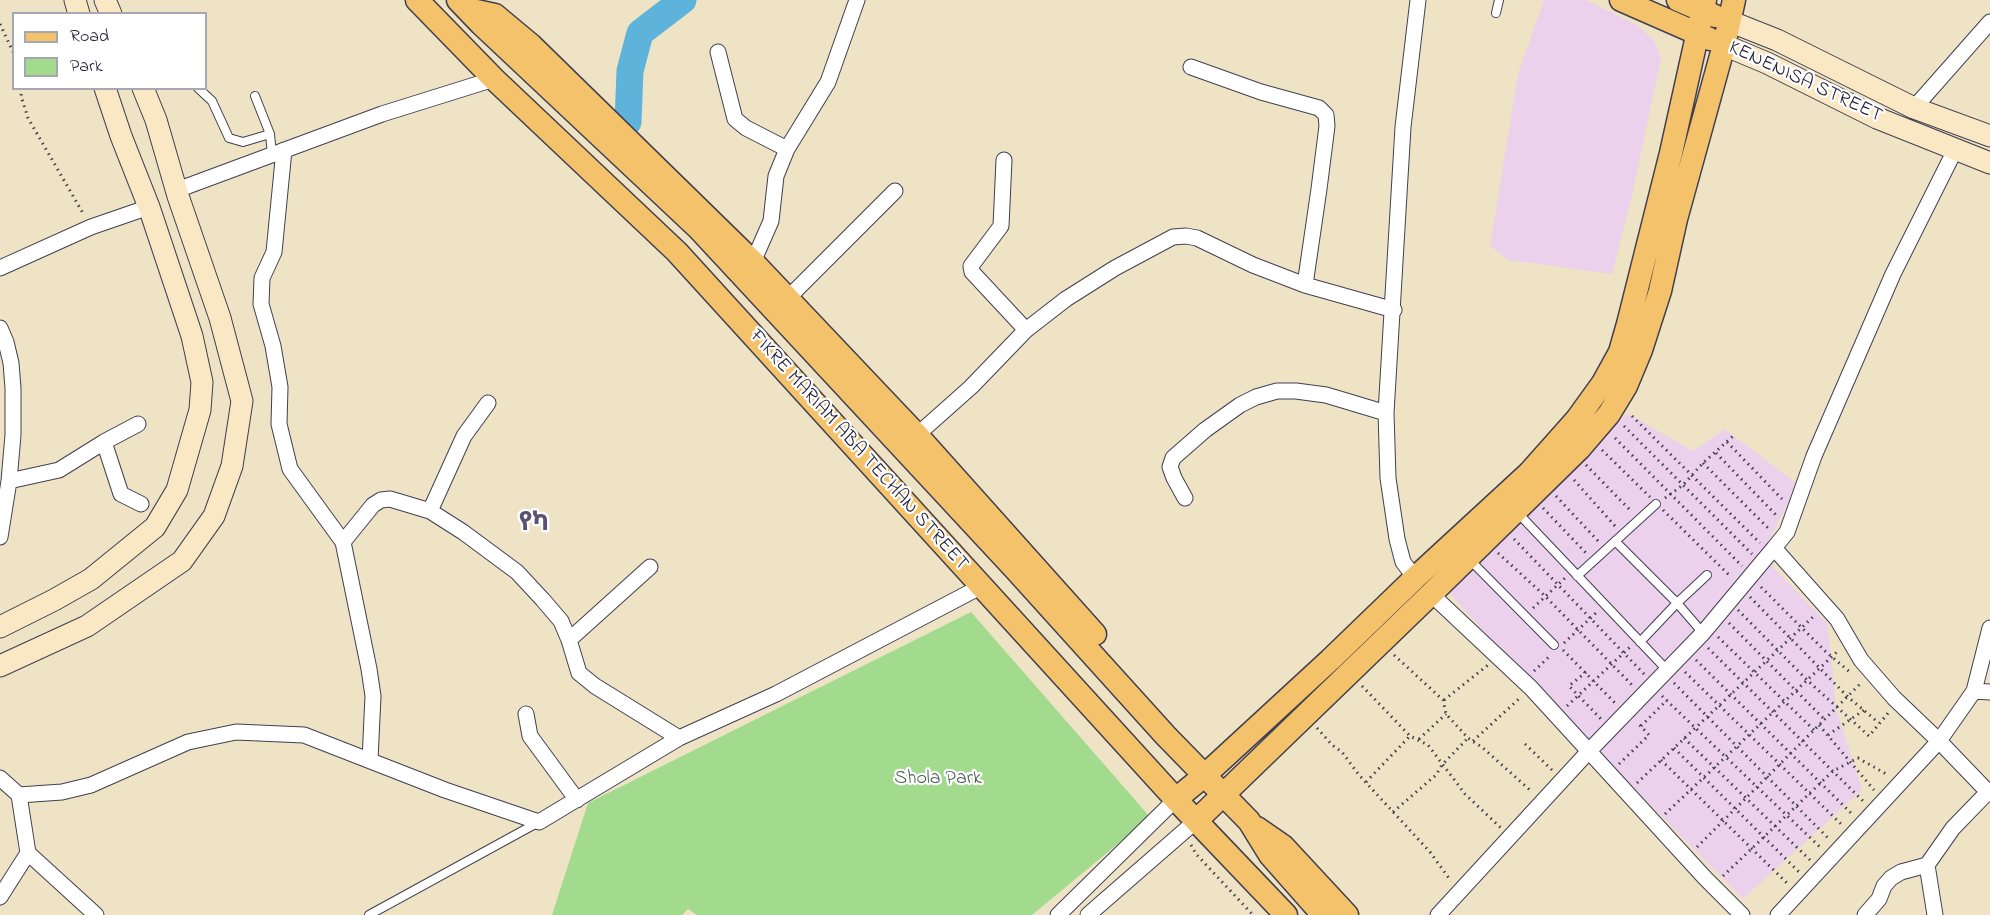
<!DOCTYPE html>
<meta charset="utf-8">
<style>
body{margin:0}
#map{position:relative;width:1990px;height:915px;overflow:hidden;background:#eee4c5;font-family:"Indie Flower",sans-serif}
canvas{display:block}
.legend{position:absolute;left:12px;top:12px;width:195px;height:78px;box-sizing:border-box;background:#fff;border:2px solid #a7a7b1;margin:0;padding:8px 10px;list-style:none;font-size:18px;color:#22223b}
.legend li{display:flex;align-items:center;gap:12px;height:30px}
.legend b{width:30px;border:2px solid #a7a7b1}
</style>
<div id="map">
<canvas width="1990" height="915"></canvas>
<ul class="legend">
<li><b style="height:8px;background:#f3c26a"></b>Road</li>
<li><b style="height:16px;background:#a2db8d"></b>Park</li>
</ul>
</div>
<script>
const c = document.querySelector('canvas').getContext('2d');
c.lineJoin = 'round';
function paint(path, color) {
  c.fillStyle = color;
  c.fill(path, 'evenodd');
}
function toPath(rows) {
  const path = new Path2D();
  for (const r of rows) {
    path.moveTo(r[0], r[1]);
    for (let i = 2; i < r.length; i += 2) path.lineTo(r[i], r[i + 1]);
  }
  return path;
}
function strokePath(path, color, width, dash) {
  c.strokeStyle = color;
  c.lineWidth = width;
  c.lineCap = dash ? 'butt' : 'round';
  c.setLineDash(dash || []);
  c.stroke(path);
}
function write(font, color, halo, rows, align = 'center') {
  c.font = font + ' "Indie Flower","Noto Sans Ethiopic",sans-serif';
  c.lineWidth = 4.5;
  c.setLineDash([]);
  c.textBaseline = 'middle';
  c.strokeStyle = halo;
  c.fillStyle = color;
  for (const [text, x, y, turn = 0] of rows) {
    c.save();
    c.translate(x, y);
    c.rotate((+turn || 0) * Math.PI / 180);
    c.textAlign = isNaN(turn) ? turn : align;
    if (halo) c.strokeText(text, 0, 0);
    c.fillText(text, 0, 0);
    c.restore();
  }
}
const built = toPath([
 [1544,0,1586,0,1635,24,1654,40,1661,59,1632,195,1612,274,1508,260,1490,246,1518,74],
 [1627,413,1693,451,1725,429,1797,484,1766,548,1774,568,1828,624,1836,708,1862,790,1743,899,1517,669,1439,581,1536,504]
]);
const green = toPath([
 [971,612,1150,817,1032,915,697,915,688,909,682,915,552,915,588,803]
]);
const river = toPath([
 [628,122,630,71,640,33,683,0]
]);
const path = toPath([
 [0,24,14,54],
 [22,88,21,96,28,118,84,215],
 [1632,416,1760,543],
 [1624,426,1752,554],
 [1615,438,1742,566],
 [1727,442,1782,499],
 [1602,450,1650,497],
 [1716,453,1777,516],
 [1703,463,1770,530],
 [1586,465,1632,512],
 [1574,480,1615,526],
 [1556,496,1599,542],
 [1665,498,1683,485,1703,463,1733,436],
 [1543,508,1586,553],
 [1663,510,1731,577],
 [1514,539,1645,675],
 [1498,553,1545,596,1632,685],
 [1761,587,1825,651,1851,673],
 [1750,597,1848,697,1879,723],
 [1533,608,1565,578],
 [1738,610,1807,680,1869,736,1889,712],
 [1729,623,1825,720],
 [1718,637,1814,730],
 [1564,643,1597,612],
 [1708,648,1863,801],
 [1563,650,1615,703],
 [1394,655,1443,700,1446,714,1468,738,1483,748,1532,792],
 [1696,660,1852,814],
 [1534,671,1551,655],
 [1586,672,1569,686,1601,719],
 [1685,672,1841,824],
 [1674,683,1830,840],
 [1362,686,1410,736,1428,745,1465,794,1501,828],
 [1662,696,1822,849],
 [1444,700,1488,665],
 [1567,706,1630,647],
 [1819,725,1874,790],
 [1641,726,1667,700],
 [1317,728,1332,745,1342,752,1359,775,1430,852,1451,881],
 [1828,735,1864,710],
 [1684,738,1810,860],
 [1419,739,1446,714],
 [1473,741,1521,697],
 [1525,744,1553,771],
 [1674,748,1799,872],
 [1661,760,1789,885],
 [1619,764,1649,735,1637,722],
 [1366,782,1410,736],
 [1637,783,1815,615],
 [1393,812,1436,775,1442,765,1468,738],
 [1665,814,1839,650],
 [1191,845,1196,854,1253,915],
 [1697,847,1862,682],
 [1723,876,1833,771,1858,758,1888,775]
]);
const lane = toPath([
 [1496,13,1499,0],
 [198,88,212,101,229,138,243,142,270,134],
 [255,96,270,134,272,155],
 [1517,512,1667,670],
 [1615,541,1677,603,1640,642],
 [1469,559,1554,645],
 [1577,576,1656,504],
 [1703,633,1677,603,1707,575],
 [369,915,537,823]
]);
const street = toPath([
 [718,52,735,119,746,128,787,149],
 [1191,67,1261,92,1319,108,1326,115,1327,126,1319,189,1305,285],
 [1914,108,1990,22],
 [284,150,274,252,262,278,261,304,273,346,280,387,279,424,290,469,343,542,369,669,373,696,370,760],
 [1955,150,1893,274,1814,456,1787,532,1774,548,1837,619,1861,660,1894,698,1939,741,1990,794],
 [1004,160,1001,226,971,266,972,272,1026,330],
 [177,190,382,114,494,79],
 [753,262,771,221,776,176,787,149,828,82,857,0],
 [0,268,91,227,149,207],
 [788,298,895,191],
 [0,328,6,342,11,363,13,388,13,435,9,481,0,537],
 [488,403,464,436,430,511,463,532,517,572,543,600,561,621,569,640,579,673,595,686,679,738],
 [917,435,971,387,1026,330,1066,299,1115,268,1173,237,1186,236,1197,238,1253,265,1305,285,1394,310],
 [104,442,121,494,141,504],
 [9,481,59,470,104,442,138,424],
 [1185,498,1174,478,1170,467,1173,458,1205,430,1240,405,1256,397,1277,391,1296,391,1326,395,1386,413],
 [343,542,373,505,381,500,390,499,430,511],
 [1415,578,1403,562,1397,539,1388,478,1386,413,1403,127,1418,0],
 [1431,594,1531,688,1705,878,1742,915],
 [569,640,650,567],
 [1974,691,1990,692],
 [526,714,530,736,577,800],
 [0,778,19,795,62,792,91,785,188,742,236,732,304,735,445,790,539,822,679,738,776,694,982,586],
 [19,795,28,853,96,915],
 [1927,865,1935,915],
 [0,897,28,853],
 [1058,915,1176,799],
 [1088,915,1197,820],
 [1438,915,1589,751,1703,633,1774,548],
 [1778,915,1939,741,1974,691,1990,628],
 [1865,915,1879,899,1884,886,1891,878,1901,872,1927,865,1953,828,1987,793]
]);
const secondary = toPath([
 [75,0,79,14],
 [105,0,111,14],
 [1729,21,1777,40,1914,108,1990,136],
 [1724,45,1767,63,1877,118,1990,163],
 [0,627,54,600,91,579,155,527,177,490,200,410,202,382,192,336,149,207,121,136,105,88],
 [0,666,87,626,182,561,214,516,232,466,242,401,220,318,178,196,156,120,143,88]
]);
const primary = toPath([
 [417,0,494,79,677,252,1181,805,1286,915],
 [458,0,481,24,699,229,1015,569,1166,736,1249,821,1270,855,1323,915],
 [1621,0,1710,39],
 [1678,0,1715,16],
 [467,9,495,15,531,45,753,262,917,435,1095,634],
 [1176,799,1204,776,1330,660,1415,578,1529,473,1577,419,1603,383,1620,352,1628,324,1671,153,1705,0],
 [1197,820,1431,594,1579,449,1609,414,1626,386,1641,350,1660,291,1676,219,1724,45,1734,0],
 [1257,828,1283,846,1347,915]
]);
const streetNames = [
 ["KENENISA STREET",1805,83,25],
 ["FIKRE MARIAM ABA TECHAN STREET",858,451,48]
];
const parkNames = [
 ["Shola Park",938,780]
];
const districtNames = [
 ["የካ",534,526]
];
paint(built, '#ebd1eb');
paint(green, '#a2db8d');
strokePath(river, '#5eb3da', 27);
strokePath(lane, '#413f50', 10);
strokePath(street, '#413f50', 17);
strokePath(secondary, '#413f50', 23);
strokePath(primary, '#413f50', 25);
strokePath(path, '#413f50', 3, [1.5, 4.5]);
strokePath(lane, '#fff', 8);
strokePath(street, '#fff', 15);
strokePath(secondary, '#fae7c3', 21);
strokePath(primary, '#f3c26a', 22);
write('20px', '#22223b', '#fff', streetNames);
write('20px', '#485a54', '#fff', parkNames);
write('bold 26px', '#5a5173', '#fff', districtNames);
</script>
